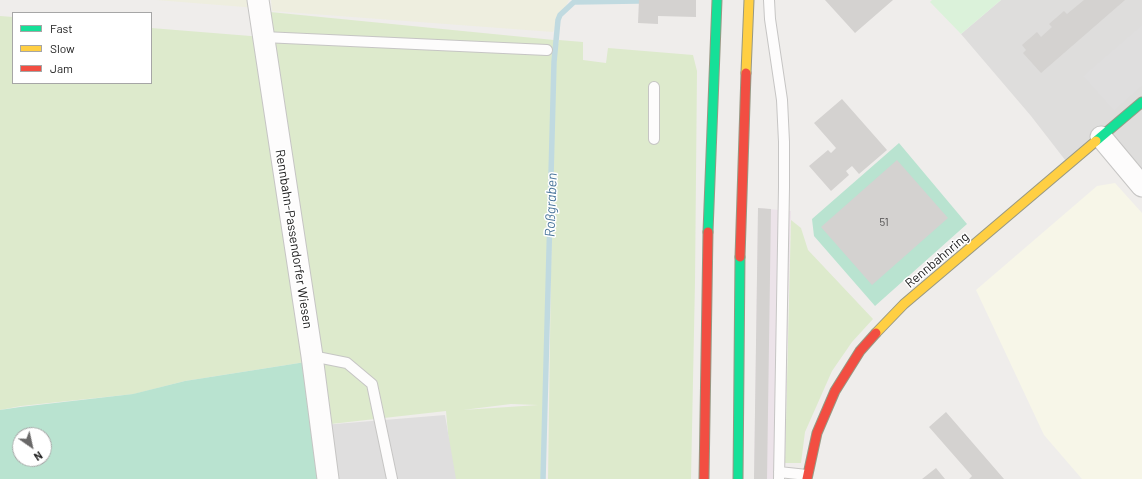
<!DOCTYPE html>
<meta charset="utf-8">
<style>
body{margin:0}
#map{position:relative;width:1142px;height:479px;overflow:hidden;background:#efedeb;font-family:Barlow,sans-serif}
canvas{display:block}
.legend{position:absolute;left:12px;top:12px;width:140px;height:72px;box-sizing:border-box;background:#fff;border:1px solid #a6a6a6;margin:0;padding:5px 7px;list-style:none;font-size:12px;color:#212121}
.legend li{display:flex;align-items:center;gap:8px;height:20px}
.legend b{width:20px;border:1px solid #a6a6a6}
.north{position:absolute;left:12px;top:427px;width:40px;height:40px;box-sizing:border-box;background:#fff;border:1px solid #a6a6a6;border-radius:50%;rotate:146deg;font-size:11px;font-weight:700;line-height:16px;text-align:center;color:#212121}
.north::after{content:'';display:block;margin:auto;width:14px;height:18px;background:#696868;clip-path:polygon(50% 0,100% 100%,50% 72%,0 100%)}
</style>
<div id="map">
<canvas width="1142" height="479"></canvas>
<ul class="legend">
<li><b style="height:5px;background:#16e098"></b>Fast</li>
<li><b style="height:5px;background:#ffcf43"></b>Slow</li>
<li><b style="height:5px;background:#f24e42"></b>Jam</li>
</ul>
<div class="north">N</div>
</div>
<script>
const c = document.querySelector('canvas').getContext('2d');
c.lineJoin = 'round';
function paint(path, color) {
  c.fillStyle = color;
  c.fill(path, 'evenodd');
}
function toPath(rows) {
  const path = new Path2D();
  for (const r of rows) {
    path.moveTo(r[0], r[1]);
    for (let i = 2; i < r.length; i += 2) path.lineTo(r[i], r[i + 1]);
  }
  return path;
}
function strokePath(path, color, width, dash) {
  c.strokeStyle = color;
  c.lineWidth = width;
  c.lineCap = dash ? 'butt' : 'round';
  c.setLineDash(dash || []);
  c.stroke(path);
}
function write(font, color, halo, rows, align = 'center') {
  c.font = font + ' Barlow,sans-serif';
  c.lineWidth = 3;
  c.setLineDash([]);
  c.textBaseline = 'middle';
  c.strokeStyle = halo;
  c.fillStyle = color;
  for (const [text, x, y, turn = 0] of rows) {
    c.save();
    c.translate(x, y);
    c.rotate((+turn || 0) * Math.PI / 180);
    c.textAlign = isNaN(turn) ? turn : align;
    if (halo) c.strokeText(text, 0, 0);
    c.fillText(text, 0, 0);
    c.restore();
  }
}
const residential = toPath([
 [1001,0,1142,0,1142,186,1101,138,1069,165,1031,116,961,34]
]);
const industrial = toPath([
 [758,208,791,211,788,309,785,479,754,479]
]);
const education = toPath([
 [1115,183,1142,213,1142,479,1082,479,1044,435,976,290,1097,186]
]);
const farmland = toPath([
 [156,0,256,0,257,8],
 [271,0,569,0,553,32,272,11]
]);
const grass = toPath([
 [260,11,554,40,544,479,452,479,446,411,322,425],
 [511,404,538,405,463,410],
 [0,16,13,17,13,83,151,83,151,28,263,37,312,361,185,381,134,394,21,406,0,410],
 [559,40,583,42,583,60,606,63,608,48,693,55,697,71,695,282,691,479,548,479,554,62],
 [791,220,801,228,808,250,873,319,852,342,832,371,805,432,801,463,785,463]
]);
const park = toPath([
 [932,0,1001,0,961,34,930,2]
]);
const pitch = toPath([
 [899,143,967,224,875,306,814,236,812,219],
 [312,361,327,479,0,479,0,410,20,407,133,394,185,381],
 [20,435,44,435,44,459,20,459]
]);
const parking = toPath([
 [1142,25,1142,86,1114,111,1083,76],
 [445,415,456,479,330,479,323,425]
]);
const stream = toPath([
 [543,479,554,62,558,20,560,15,574,2,639,1]
]);
const building = toPath([
 [639,0,696,0,696,17,658,16,658,24,638,23],
 [825,0,893,0,855,33],
 [1084,0,1125,0,1041,73,1023,53,1026,50,1022,45,1037,32,1041,37,1052,27,1049,24,1064,11,1067,14],
 [842,99,887,150,859,174,852,166,846,171,849,175,831,191,809,166,828,150,831,153,836,148,814,123],
 [897,160,948,218,872,285,821,227],
 [758,208,771,209,767,479,754,479],
 [946,412,1004,479,969,479,972,476,929,427],
 [936,468,945,479,922,479]
]);
const lane = toPath([
 [769,0,770,19,782,100,784,142,784,187,779,479],
 [263,37,547,50],
 [654,87,654,139],
 [312,356,347,363,372,384,392,479],
 [779,472,807,475]
]);
const street = toPath([
 [258,0,312,356,328,479],
 [1101,137,1142,186]
]);
const fast = toPath([
 [1096,141,1142,102],
 [708,232,717,0],
 [738,479,740,257]
]);
const slow = toPath([
 [746,73,749,0],
 [876,333,904,304,1096,141]
]);
const jam = toPath([
 [740,257,746,73],
 [704,479,708,232],
 [807,479,817,433,835,391,860,351,876,333]
]);
const numberNames = [
 ["51",884,222]
];
const streetNames = [
 ["Rennbahn-Passendorfer Wiesen",294,239,81],
 ["Rennbahnring",937,260,-40]
];
const waterNames = [
 ["Roßgraben",551,205,-88]
];
paint(residential, '#dedddc');
paint(industrial, '#ece3e9');
paint(education, '#f7f6e8');
paint(farmland, '#eeeedf');
paint(grass, '#ddeacc');
paint(park, '#dbf2da');
paint(pitch, '#b9e3d0');
paint(parking, '#dfdede');
strokePath(stream, '#c0dae0', 5.5);
paint(building, '#d4d2d0');
strokePath(lane, '#c6c5c4', 12);
strokePath(street, '#c6c5c4', 23);
strokePath(fast, '#979883', 11);
strokePath(slow, '#979883', 11);
strokePath(jam, '#979883', 11);
strokePath(lane, '#fdfcfc', 10);
strokePath(street, '#fdfcfc', 21);
strokePath(fast, '#16e098', 9);
strokePath(slow, '#ffcf43', 9);
strokePath(jam, '#f24e42', 9);
write('11px', '#4e4d4d', null, numberNames);
write('13px', '#212121', '#fff', streetNames);
write('italic 14px', '#4c779c', '#fff', waterNames);
</script>
